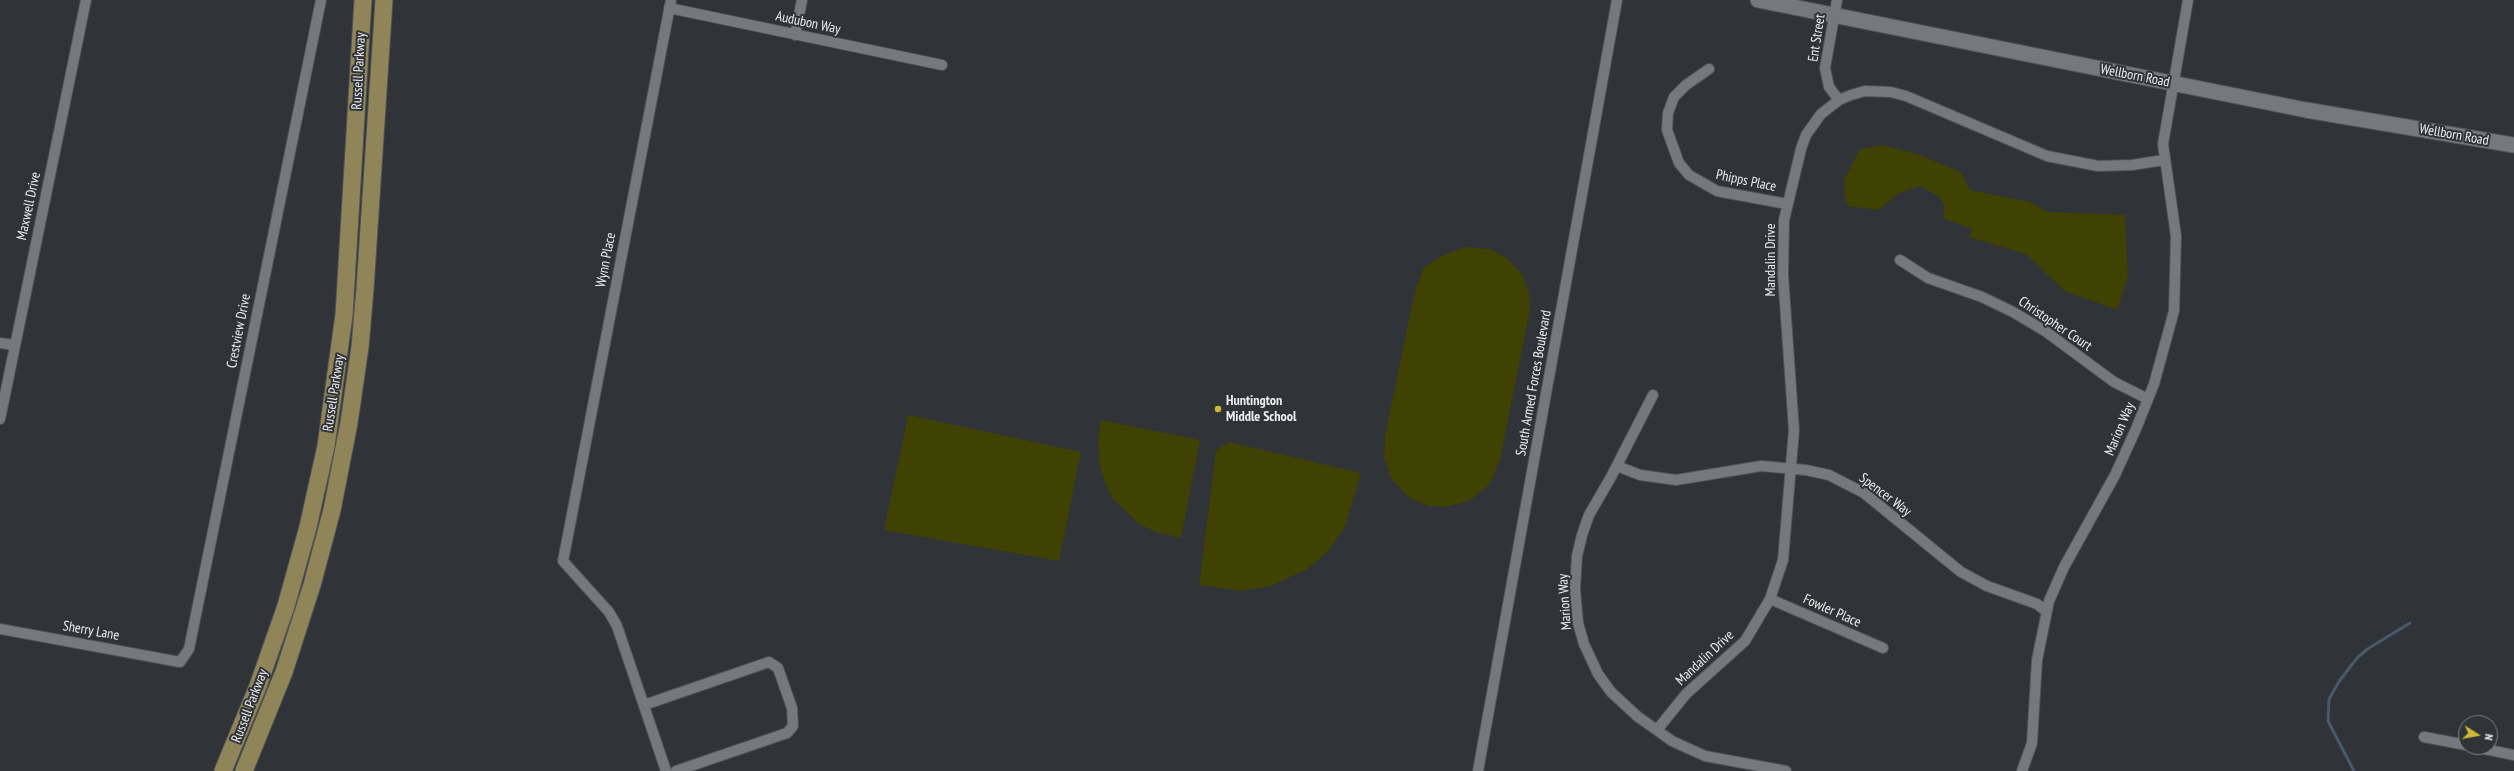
<!DOCTYPE html>
<style>
body{margin:0}
#map{position:relative;width:2514px;height:771px;overflow:hidden;background:#303337;font-family:"PT Sans Narrow",sans-serif}
canvas{display:block}
.north{position:absolute;left:2458px;top:715px;width:40px;height:40px;box-sizing:border-box;background:#303337;border:1px solid #7b7e81;border-radius:50%;rotate:101deg;font-size:11px;font-weight:700;line-height:16px;text-align:center;color:#eceef1}
.north::after{content:'';display:block;margin:auto;width:14px;height:18px;background:#d0b837;clip-path:polygon(50% 0,100% 100%,50% 72%,0 100%)}
</style>
<div id="map">
<canvas width="2514" height="771"></canvas>
<div class="north">N</div>
</div>
<script>
const c = document.querySelector('canvas').getContext('2d');
c.lineJoin = 'round';
function paint(path, color) {
  c.fillStyle = color;
  c.fill(path, 'evenodd');
}
function toPath(rows) {
  const path = new Path2D();
  for (const r of rows) {
    path.moveTo(r[0], r[1]);
    for (let i = 2; i < r.length; i += 2) path.lineTo(r[i], r[i + 1]);
  }
  return path;
}
function strokePath(path, color, width, dash) {
  c.strokeStyle = color;
  c.lineWidth = width;
  c.lineCap = dash ? 'butt' : 'round';
  c.setLineDash(dash || []);
  c.stroke(path);
}
function write(font, color, halo, rows, align = 'center') {
  c.font = font + ' "PT Sans Narrow",sans-serif';
  c.lineWidth = 4;
  c.setLineDash([]);
  c.textBaseline = 'middle';
  c.strokeStyle = halo;
  c.fillStyle = color;
  for (const [text, x, y, turn = 0] of rows) {
    c.save();
    c.translate(x, y);
    c.rotate((+turn || 0) * Math.PI / 180);
    c.textAlign = isNaN(turn) ? turn : align;
    if (halo) c.strokeText(text, 0, 0);
    c.fillText(text, 0, 0);
    c.restore();
  }
}
const green = toPath([
 [1883,145,1920,155,1961,172,1970,190,2030,202,2048,212,2125,215,2128,277,2117,310,2065,291,2026,254,1969,237,1972,229,1943,218,1945,207,1939,197,1921,186,1901,192,1878,210,1848,206,1845,198,1844,180,1860,149],
 [1466,247,1490,249,1508,259,1522,274,1529,293,1530,310,1500,460,1489,485,1469,501,1446,507,1428,506,1408,497,1391,479,1384,457,1385,435,1415,291,1424,267,1444,255],
 [908,415,1081,452,1059,561,884,530],
 [1101,420,1200,440,1181,538,1156,532,1139,524,1112,498,1104,480,1099,463,1098,440],
 [1229,442,1361,473,1345,527,1328,551,1308,569,1270,586,1241,591,1199,585,1216,450]
]);
const stream = toPath([
 [2354,771,2328,721,2329,699,2340,680,2358,657,2369,648,2410,623]
]);
const street = toPath([
 [1837,0,1825,68,1829,87,1839,100],
 [669,8,942,65],
 [795,35,802,0],
 [1709,69,1686,85,1674,97,1668,113,1667,130,1679,163,1689,175,1717,191,1787,204],
 [1900,260,1928,278,1982,297,2013,312,2045,331,2114,382,2148,399],
 [0,343,14,345],
 [1653,395,1611,477,1589,515,1582,535,1577,556,1575,589,1578,623,1584,644,1598,674,1611,692,1637,716,1672,741,1705,756,1786,771],
 [0,419,86,0],
 [1617,466,1640,475,1676,480,1761,466,1806,470,1829,475,1864,493,1961,572,1987,586,2037,604,2046,611],
 [1770,599,1883,648],
 [0,629,180,662,189,649,321,0],
 [644,705,769,662,778,668,792,708,793,726,787,733,676,771],
 [1657,730,1686,694,1745,641,1770,599,1783,560,1794,430,1783,275,1784,220,1801,149,1806,135,1821,114,1839,100,1851,95,1865,91,1891,92,1906,96,2047,156,2098,166,2132,165,2164,160],
 [2424,737,2466,745],
 [2475,747,2514,755],
 [666,771,617,626,609,612,563,561,671,0],
 [1478,771,1617,0],
 [2022,771,2032,743,2037,660,2049,601,2064,567,2115,475,2136,429,2154,384,2174,311,2176,236,2163,144,2188,0]
]);
const secondary = toPath([
 [1758,0,2306,110,2514,145]
]);
const primary = toPath([
 [223,771,258,686,286,606,308,527,326,446,344,315,363,0],
 [244,771,284,672,312,585,332,510,349,423,360,347,365,289,384,0]
]);
const markers = [
 [1218,409,4,"#d0b837"]
];
const streetNames = [
 ["Audubon Way",808,23,12],
 ["Ent Street",1817,38,-81],
 ["Russell Parkway",359,71,-87],
 ["Wellborn Road",2135,76,11],
 ["Wellborn Road",2454,135,10],
 ["Phipps Place",1746,181,12],
 ["Maxwell Drive",29,206,-78],
 ["Wynn Place",606,260,-79],
 ["Mandalin Drive",1771,260,-90],
 ["Christopher Court",2055,324,34],
 ["Crestview Drive",239,331,-79],
 ["South Armed Forces Boulevard",1534,383,-80],
 ["Russell Parkway",334,393,-81],
 ["Marion Way",2120,429,-67],
 ["Spencer Way",1885,495,37],
 ["Marion Way",1565,602,-94],
 ["Fowler Place",1832,611,24],
 ["Sherry Lane",91,631,10],
 ["Mandalin Drive",1705,658,-43],
 ["Russell Parkway",250,706,-69]
];
const poiNames = [
 ["Huntington",1226,401],
 ["Middle School",1226,417]
];
paint(green, '#3f4203');
strokePath(stream, '#47596c', 3);
strokePath(street, '#4f5256', 12);
strokePath(secondary, '#4f5256', 17);
strokePath(primary, '#4f5256', 19);
strokePath(street, '#75787d', 10);
strokePath(secondary, '#75787d', 15);
strokePath(primary, '#8f8558', 17);
for (const [x, y, r, color] of markers) {
  const dot = new Path2D();
  dot.arc(x, y, r, 0, 2 * Math.PI);
  c.fillStyle = color;
  c.fill(dot);
  strokePath(dot, '#303337', 1.5);
}
write('14px', '#eceef1', '#303337', streetNames);
write('bold 14px', '#eceef1', '#303337', poiNames, 'left');
</script>
